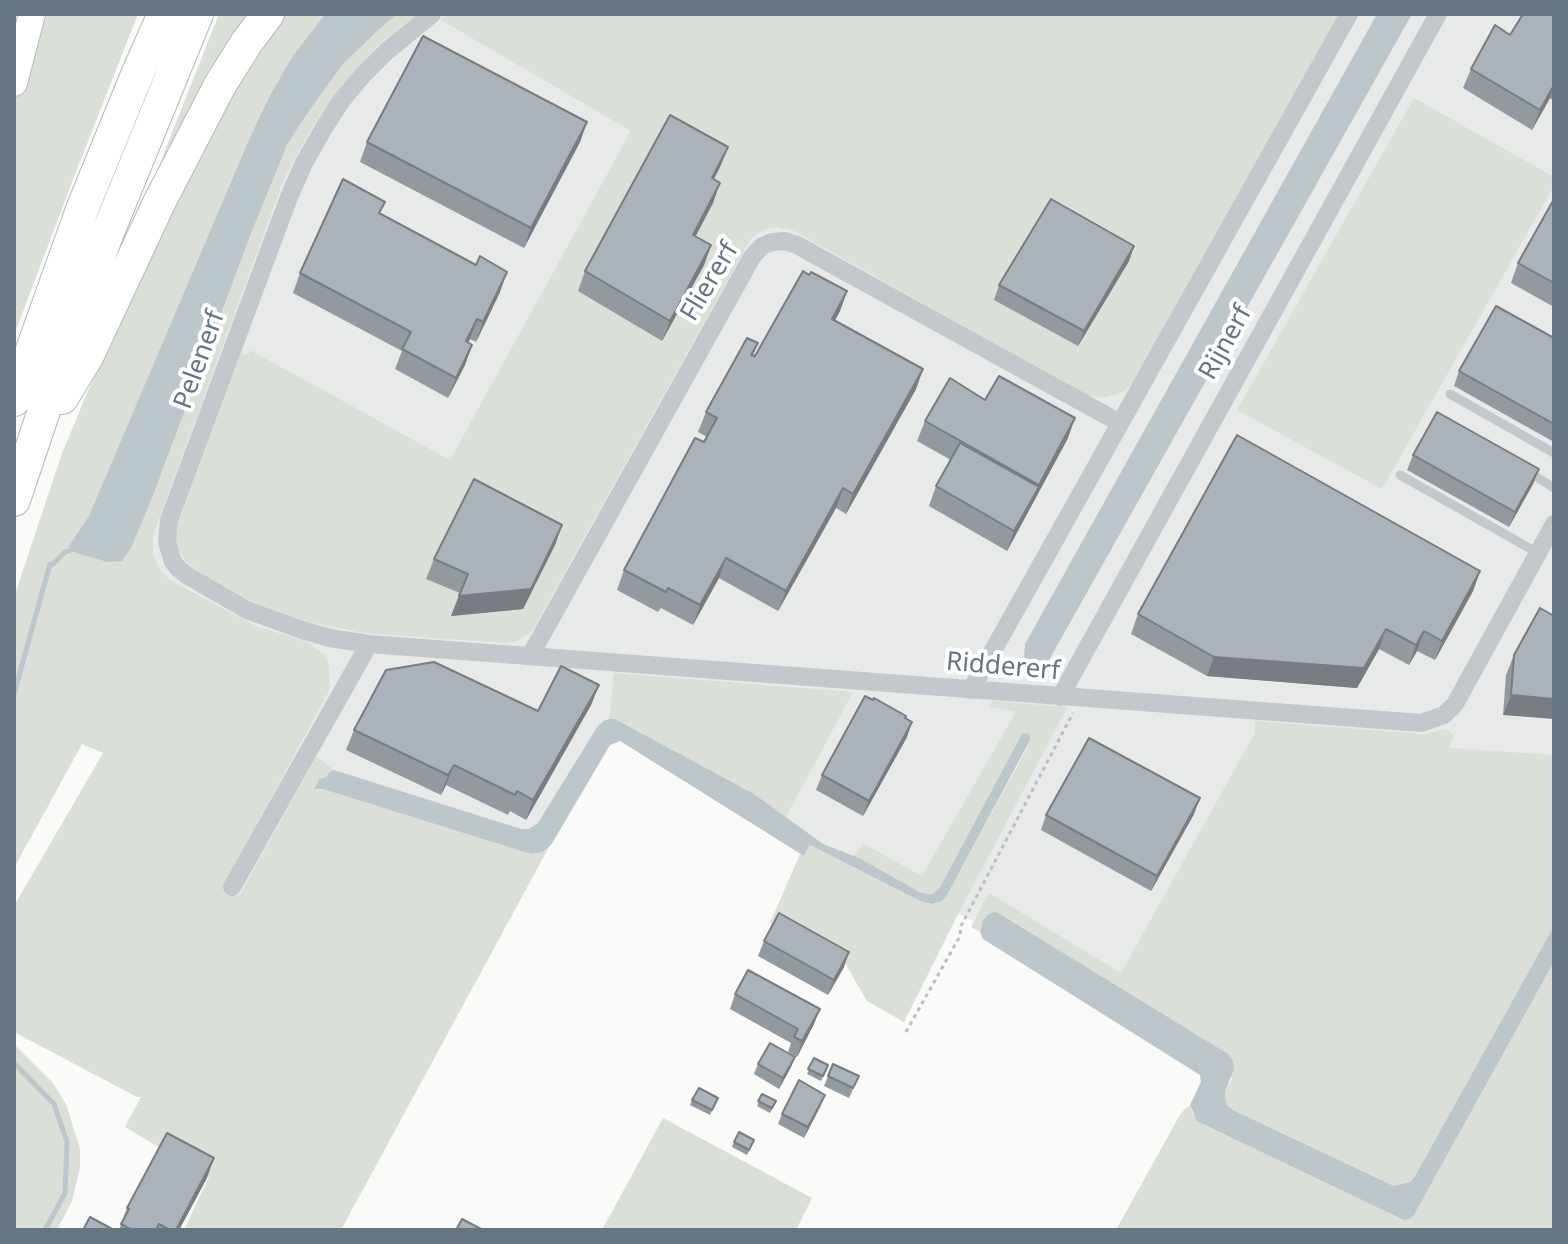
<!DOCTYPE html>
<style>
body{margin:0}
#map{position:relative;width:1568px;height:1244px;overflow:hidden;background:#fafaf8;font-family:"Noto Sans",sans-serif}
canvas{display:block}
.frame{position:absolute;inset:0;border:16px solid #657683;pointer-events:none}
</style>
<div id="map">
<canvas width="1568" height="1244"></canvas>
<div class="frame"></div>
</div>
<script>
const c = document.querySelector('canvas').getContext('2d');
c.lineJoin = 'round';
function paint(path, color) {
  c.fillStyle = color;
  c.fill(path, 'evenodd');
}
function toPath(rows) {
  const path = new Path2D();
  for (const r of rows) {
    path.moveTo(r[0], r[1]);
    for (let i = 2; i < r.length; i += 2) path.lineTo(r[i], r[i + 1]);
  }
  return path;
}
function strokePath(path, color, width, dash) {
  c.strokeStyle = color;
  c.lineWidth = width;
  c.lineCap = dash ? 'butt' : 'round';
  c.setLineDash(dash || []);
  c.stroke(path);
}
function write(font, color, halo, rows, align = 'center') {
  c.font = font + ' "Noto Sans",sans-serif';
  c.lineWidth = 8;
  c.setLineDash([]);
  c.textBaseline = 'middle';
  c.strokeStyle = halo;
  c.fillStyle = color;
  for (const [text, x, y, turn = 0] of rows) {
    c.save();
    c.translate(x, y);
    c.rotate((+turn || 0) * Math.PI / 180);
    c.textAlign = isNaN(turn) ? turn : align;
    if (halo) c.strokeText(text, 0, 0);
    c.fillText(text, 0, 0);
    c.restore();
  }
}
const built = toPath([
 [376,14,1554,14,1554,943,1217,1055,977,923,808,840,613,730,532,848,144,1073,187,607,113,552,242,213]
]);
const green = toPath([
 [36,14,138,14,74,177,14,335,14,102],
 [219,14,260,14,124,254],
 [286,14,325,14,292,57,270,95,250,137,89,517,70,546,73,551,122,560,131,548,152,498,252,231,287,145,305,117,342,65,376,32,397,14,417,14,379,45,356,69,316,121,291,165,281,187,153,535,153,554,160,570,170,580,256,626,307,642,326,656,329,666,330,689,222,888,239,896,317,756,334,770,332,771,326,777,322,778,317,790,323,789,531,854,543,852,549,847,341,1230,184,1230,209,1177,125,1127,141,1097,137,1097,14,1032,14,906,103,753,82,744,14,868,14,597,62,453,101,360,220,110,273,30],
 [450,14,1339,14,1134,381,1123,392,1115,395,1101,398,1087,395,794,231,777,227,769,228,755,235,750,240,536,624,532,631,521,639,514,642,503,643,363,633,305,621,251,601,207,577,186,562,178,549,176,541,178,523,241,353,248,355,250,350,450,460,631,131,441,20],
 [1414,98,1554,177,1554,186,1382,489,1237,410],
 [614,673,853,692,786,817,754,794,615,719,609,719],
 [992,701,1066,707,1067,708,957,916,904,1022,867,1001,845,963,770,923,800,854,804,856,810,845,922,902,932,904,937,903,947,895,1028,747,1027,733,1022,734,939,889,935,892,927,894,921,893,854,856,864,844,922,876,1016,712,988,707],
 [1255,721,1425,734,1445,729,1454,735,1449,748,1554,755,1554,926,1415,1176,1410,1182,1403,1185,1394,1186,1233,1110,1227,1105,1225,1098,1225,1092,1232,1078,983,920,980,932,971,927,989,893,1121,973,1255,733],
 [1554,962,1553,1230,1116,1230,1181,1113,1190,1105,1193,1114,1414,1215],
 [14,1044,52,1082,66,1104,80,1149,80,1168,72,1201,57,1230,14,1230],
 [663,1118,812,1198,796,1230,602,1230]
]);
const water = toPath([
 [325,14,397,14,376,32,342,65,305,117,287,145,252,231,152,498,131,548,122,561,108,562,79,554,73,551,69,546,89,516,250,137,270,95,292,57],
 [1377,14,1412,14,1049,660,1040,666,1031,664,1024,659,1025,644],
 [609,719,615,719,754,794,823,844,859,858,921,893,927,894,932,894,939,889,1022,734,1027,733,1031,738,947,895,942,901,932,904,922,902,810,845,804,856,620,741,610,745,551,845,543,852,531,854,323,789,314,789,320,779,326,777,330,772,334,770,521,829,529,829,538,823,596,729,603,721],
 [994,912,998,913,1228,1054,1233,1061,1234,1069,1225,1092,1225,1098,1227,1105,1233,1110,1394,1186,1410,1182,1415,1176,1554,926,1554,962,1414,1215,1409,1219,1404,1220,1197,1121,1190,1105,1201,1082,1200,1075,983,939,980,932,983,920,989,914]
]);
const stream = toPath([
 [14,694,50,564,52,565,65,552,76,548],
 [14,1063,54,1104,67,1142,65,1193,45,1230]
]);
const path = toPath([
 [906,1032,960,936,961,926,1073,713]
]);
const service = toPath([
 [1450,394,1554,453],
 [1527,471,1554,488],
 [1400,475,1538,553]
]);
const minor = toPath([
 [432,14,386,52,363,75,342,100,325,126,304,163,289,197,169,520,167,542,173,562,179,569,188,576,247,610,302,630,330,638,369,644,1421,723,1444,715,1455,704,1554,524],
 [530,656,752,257,762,246,772,242,785,241,797,245,1120,423],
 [971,690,1349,14],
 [1060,697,1438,14],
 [232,887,369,644]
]);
const secondary = toPath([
 [14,83,32,14]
]);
const motorway = toPath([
 [62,398,87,357,159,203,220,85,247,42,268,14],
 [14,400,83,207,137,75,164,14],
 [14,500,67,342,108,232,197,14]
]);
const wall = toPath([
 [1554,14,1554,101,1550,98,1532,130,1463,88,1471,69,1510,35],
 [587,122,580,142,524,248,360,162,367,142],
 [728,147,720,167,714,179,713,203,695,236,711,245,704,265,662,341,578,291,585,271],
 [1554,199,1554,307,1511,283,1518,263],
 [381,214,500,292,476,342,470,339,468,343,472,345,465,365,448,398,395,369,402,351,293,293,300,273],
 [1134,246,1129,261,1078,346,994,300,999,285],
 [847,291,840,311,835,320,923,369,916,389,846,514,836,508,778,611,719,578,693,625,661,608,658,612,617,590,624,570,707,437,698,432,706,412,758,343,753,356,755,356],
 [1554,338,1554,442,1454,386,1459,371],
 [985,400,1068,438,1007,551,929,506,936,486,951,460,917,441,925,421],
 [1413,455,1539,469,1533,484,1509,527,1407,470],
 [562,525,555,545,523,609,451,616,460,593,426,579,434,559],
 [1480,571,1473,591,1435,660,1417,651,1409,665,1379,649,1357,688,1207,676,1131,634,1138,614],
 [1554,616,1503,715,1506,675,1514,655],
 [599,685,591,705,526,820,510,811,508,815,446,785,441,795,346,750,354,730,538,711],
 [905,718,907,737,863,816,816,790,822,775],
 [1194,814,1151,891,1041,830,1046,815],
 [764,941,844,967,828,995,758,956],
 [735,994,814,1024,797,1057,788,1052,791,1043,730,1009],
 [814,1058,828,1065,821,1081,807,1074],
 [758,1064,791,1067,779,1089,754,1074],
 [828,1076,859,1076,849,1098,824,1086],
 [762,1094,774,1106,770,1113,757,1106],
 [718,1098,710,1115,690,1105,692,1100],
 [821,1105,804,1138,778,1124,782,1114],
 [754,1140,747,1155,732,1147,734,1142],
 [207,1178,179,1230,119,1230,127,1208]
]);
const shadedWall = toPath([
 [1554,85,1550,98,1532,130,1540,110],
 [587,122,580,142,524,248,531,228],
 [728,147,720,167,704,198,712,178],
 [720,183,713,203,686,255,693,235],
 [711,245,704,265,662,341,670,321],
 [1134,246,1129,261,1078,346,1084,331],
 [507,272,500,292,476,342,483,322],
 [847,291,840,311,825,338,832,319],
 [477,319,470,339,458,361,466,341],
 [472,345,465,365,448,398,456,378],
 [923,369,916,389,846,514,853,494],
 [1075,418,1068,438,1007,551,1014,531],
 [1539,469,1533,484,1509,527,1515,512],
 [843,488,836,508,778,611,786,591],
 [562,525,555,545,523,609,451,616,459,596],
 [726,558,719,578,693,625,700,605],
 [1480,571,1473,591,1435,660,1442,641],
 [1386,629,1379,649,1357,688,1207,676,1214,657],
 [1424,631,1417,651,1409,665,1416,645],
 [599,685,591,705,526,820,533,800],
 [1511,695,1554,699,1554,719,1503,715],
 [912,722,907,737,863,816,869,801],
 [454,765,446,785,441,795,448,775],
 [1200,798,1194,814,1151,891,1157,876],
 [849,952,844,967,828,995,834,980],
 [820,1009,814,1024,797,1057,802,1041],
 [795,1057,791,1067,779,1089,783,1078],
 [825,1095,821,1105,804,1138,808,1127],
 [214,1158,207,1178,179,1230,176,1230]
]);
const building = toPath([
 [1523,14,1554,14,1554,85,1540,110,1471,69,1495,25,1510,35,1523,14],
 [423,36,587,122,531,228,367,142,423,36],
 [670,115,728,147,712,178,720,183,693,235,711,245,670,321,585,271,670,115],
 [343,179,385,202,379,213,476,265,480,256,507,272,483,322,477,319,466,341,472,345,456,378,402,349,411,332,300,273,343,179],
 [1051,199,1134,246,1084,331,999,285,1051,199],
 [1554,199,1554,283,1518,263,1554,199],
 [803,271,809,275,811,272,847,291,832,319,923,369,853,494,843,488,786,591,726,558,700,605,668,588,666,592,624,570,695,438,704,442,717,418,706,412,747,338,758,343,751,355,755,356,803,271],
 [1496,306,1554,338,1554,424,1459,371,1496,306],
 [999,376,1075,418,1039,485,925,421,950,378,985,400,999,376],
 [1437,412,1539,469,1515,512,1413,455,1437,412],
 [1237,435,1480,571,1442,641,1424,631,1416,645,1386,629,1364,668,1214,657,1138,614,1237,435],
 [960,443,1039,487,1014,531,936,486,960,443],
 [474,479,562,525,531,589,459,596,468,574,434,559,474,479],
 [1540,608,1554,616,1554,699,1511,695,1514,655,1540,608],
 [434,662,538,711,561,666,599,685,533,800,517,791,515,795,454,765,448,775,354,730,386,670,434,662],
 [865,696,873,700,874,698,906,716,905,718,912,722,869,801,822,775,865,696],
 [1089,738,1200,798,1157,876,1046,815,1089,738],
 [779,913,849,952,834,980,764,941,779,913],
 [748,970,820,1009,802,1041,794,1037,798,1029,735,994,748,970],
 [770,1043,795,1057,783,1078,758,1064,770,1043],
 [814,1058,828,1065,823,1076,808,1069,814,1058],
 [833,1064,859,1076,853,1088,828,1076,833,1064],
 [799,1080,825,1095,808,1127,782,1114,799,1080],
 [699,1088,718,1098,712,1110,692,1100,699,1088],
 [762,1094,776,1101,772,1108,758,1101,762,1094],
 [739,1132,754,1140,749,1150,734,1142,739,1132],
 [167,1133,214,1158,176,1230,170,1230,159,1224,156,1230,132,1230,121,1224,129,1209,127,1208,167,1133],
 [90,1217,114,1230,83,1230,90,1217],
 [462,1219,483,1230,456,1230,462,1219]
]);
const streetNames = [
 ["Fliererf",710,282,-59],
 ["Rijnerf",1226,343,-61],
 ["Pelenerf",200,360,-70],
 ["Riddererf",1003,667,5]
];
paint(built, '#e8e9e9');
paint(green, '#dadfd7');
paint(water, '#bbc7cb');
strokePath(stream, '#bbc7cb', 5);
strokePath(secondary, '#b3babf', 28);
strokePath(motorway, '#b4b9bd', 34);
strokePath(path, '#bbbfc2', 3, [4, 4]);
strokePath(service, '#c3c8cc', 9);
strokePath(minor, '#c3c8cc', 18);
strokePath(secondary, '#fff', 26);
strokePath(motorway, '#fff', 32);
paint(wall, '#929a9f');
paint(shadedWall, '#777d82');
paint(building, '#aab3b9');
strokePath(building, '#777d82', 2);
write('26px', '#657683', '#fff', streetNames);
</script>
